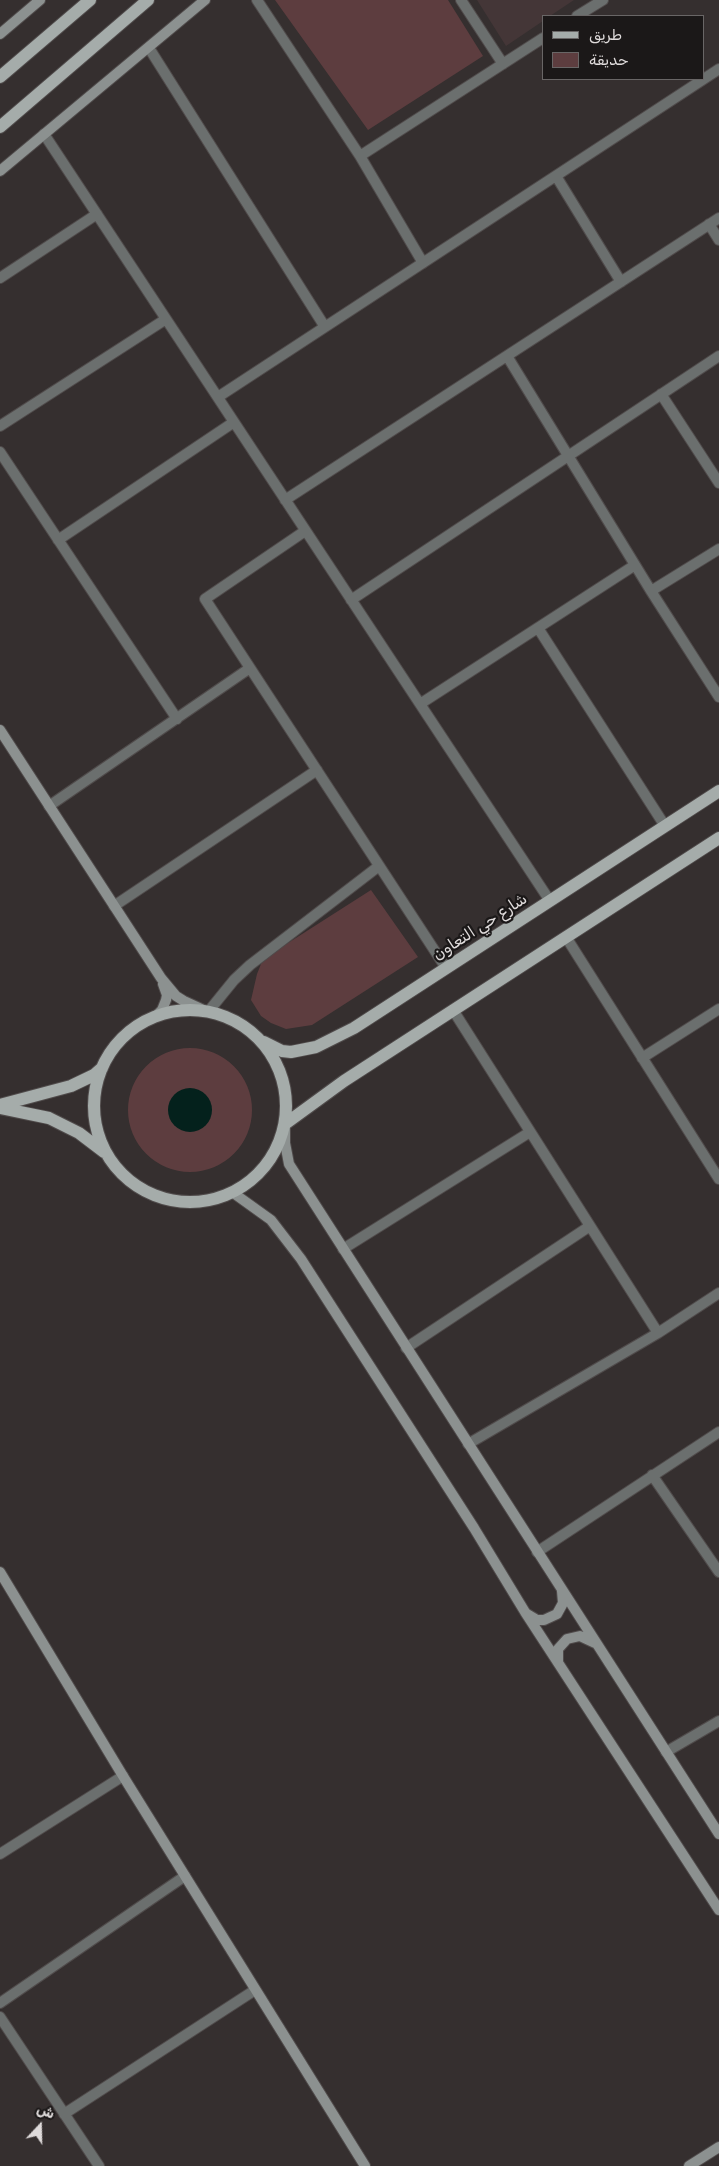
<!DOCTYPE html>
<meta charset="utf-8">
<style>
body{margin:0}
#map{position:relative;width:719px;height:2166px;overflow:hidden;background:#352f2f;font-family:Rubik,Cairo,sans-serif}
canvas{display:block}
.legend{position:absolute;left:542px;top:15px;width:162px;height:65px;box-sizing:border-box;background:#1b1818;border:1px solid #696666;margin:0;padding:6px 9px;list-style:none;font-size:15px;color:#dfdbdb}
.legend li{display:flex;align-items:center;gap:10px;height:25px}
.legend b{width:25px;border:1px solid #696666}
.north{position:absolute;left:15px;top:2101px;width:50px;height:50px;-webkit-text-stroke:4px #1b1818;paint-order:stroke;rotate:21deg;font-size:14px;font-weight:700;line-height:20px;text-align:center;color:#dfdbdb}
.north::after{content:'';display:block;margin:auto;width:18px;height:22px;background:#dfdbdb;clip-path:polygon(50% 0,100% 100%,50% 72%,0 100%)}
</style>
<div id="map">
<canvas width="719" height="2166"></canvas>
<ul class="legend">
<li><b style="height:6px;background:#a5acaa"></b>طريق</li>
<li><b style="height:14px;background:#5d3d3f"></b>حديقة</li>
</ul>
<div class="north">ش</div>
</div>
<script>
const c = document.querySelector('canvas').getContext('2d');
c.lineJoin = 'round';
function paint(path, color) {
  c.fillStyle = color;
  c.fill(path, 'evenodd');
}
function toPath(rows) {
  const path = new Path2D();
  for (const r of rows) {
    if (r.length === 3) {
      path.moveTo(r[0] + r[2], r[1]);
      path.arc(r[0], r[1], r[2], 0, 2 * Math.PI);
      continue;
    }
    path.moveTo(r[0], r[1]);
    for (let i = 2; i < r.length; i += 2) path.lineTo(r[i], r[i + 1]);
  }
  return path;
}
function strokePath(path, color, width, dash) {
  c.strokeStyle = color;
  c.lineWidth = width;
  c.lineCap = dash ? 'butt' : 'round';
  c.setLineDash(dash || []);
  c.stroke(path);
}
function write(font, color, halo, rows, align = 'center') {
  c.font = font + ' Rubik,Cairo,sans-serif';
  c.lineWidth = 4.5;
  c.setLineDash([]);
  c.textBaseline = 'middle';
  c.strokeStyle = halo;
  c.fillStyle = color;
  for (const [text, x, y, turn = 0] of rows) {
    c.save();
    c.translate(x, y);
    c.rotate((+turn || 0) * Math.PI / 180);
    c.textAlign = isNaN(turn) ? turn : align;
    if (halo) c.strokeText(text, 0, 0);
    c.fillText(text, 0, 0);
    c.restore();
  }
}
const built = toPath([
 [477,0,574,0,550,16,543,16,543,21,506,46]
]);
const green = toPath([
 [275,0,448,0,483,56,368,130],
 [371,890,418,957,312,1025,286,1029,271,1023,261,1016,251,1000,257,974,263,959],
 [190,1110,62]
]);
const water = toPath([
 [190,1110,22]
]);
const street = toPath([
 [257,0,360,156,423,263],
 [461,0,503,64],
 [577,16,603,0],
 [149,48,325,327],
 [44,134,550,901],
 [360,156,543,38],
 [556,176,621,282],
 [709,224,719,240],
 [0,278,97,214],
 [507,356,651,591,719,697],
 [661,394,719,483],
 [218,397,719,69],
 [0,426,166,319],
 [0,452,177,719],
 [285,500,719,218],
 [305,531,205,599,446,968],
 [58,540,234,422],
 [651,591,719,549],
 [351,600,719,356],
 [538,628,665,826],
 [420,704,635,565],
 [49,806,250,668],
 [114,906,317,770],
 [566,937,719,1179],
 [453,1010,658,1333],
 [208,1012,234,980,250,965,379,866],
 [642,1058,719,1009],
 [343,1249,530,1132],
 [406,1348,590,1226],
 [468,1444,658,1333,719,1293],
 [652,1475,719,1572],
 [537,1552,719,1432],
 [666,1752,719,1721],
 [0,1854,123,1776],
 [0,2003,185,1876],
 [0,2017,99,2166],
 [64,2114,255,1990]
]);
const secondary = toPath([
 [0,34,40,0],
 [0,171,205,0],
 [0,730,161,978,176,996,184,1001,208,1012],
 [155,1017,162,1010,166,1000,167,995,163,984],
 [285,1124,285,1143,289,1164,719,1834],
 [232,1192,271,1220,301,1259,474,1528,525,1612,719,1910],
 [0,1572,123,1776,365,2166],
 [527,1614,537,1620,544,1620,557,1614,563,1603,562,1591],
 [558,1662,558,1649,567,1639,580,1636,595,1643],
 [689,2166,719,2147]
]);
const primary = toPath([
 [0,77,90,0],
 [0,127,148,0],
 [190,1106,96],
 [264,1042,282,1051,291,1052,316,1047,354,1028,719,791],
 [0,1105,71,1086,94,1075,102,1068],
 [0,1108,49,1118,79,1133,104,1152],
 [285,1124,344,1081,719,838]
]);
const streetNames = [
 ["شارع حي التعاون",480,927,-33]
];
paint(built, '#443637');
paint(green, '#5d3d3f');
paint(water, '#04211c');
strokePath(street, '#504b4b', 12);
strokePath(secondary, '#504b4b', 12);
strokePath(primary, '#504b4b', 14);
strokePath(street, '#6b6f6e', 10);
strokePath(secondary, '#8c9190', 10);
strokePath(primary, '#a5acaa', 12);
write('16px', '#dfdbdb', '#1b1818', streetNames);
</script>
